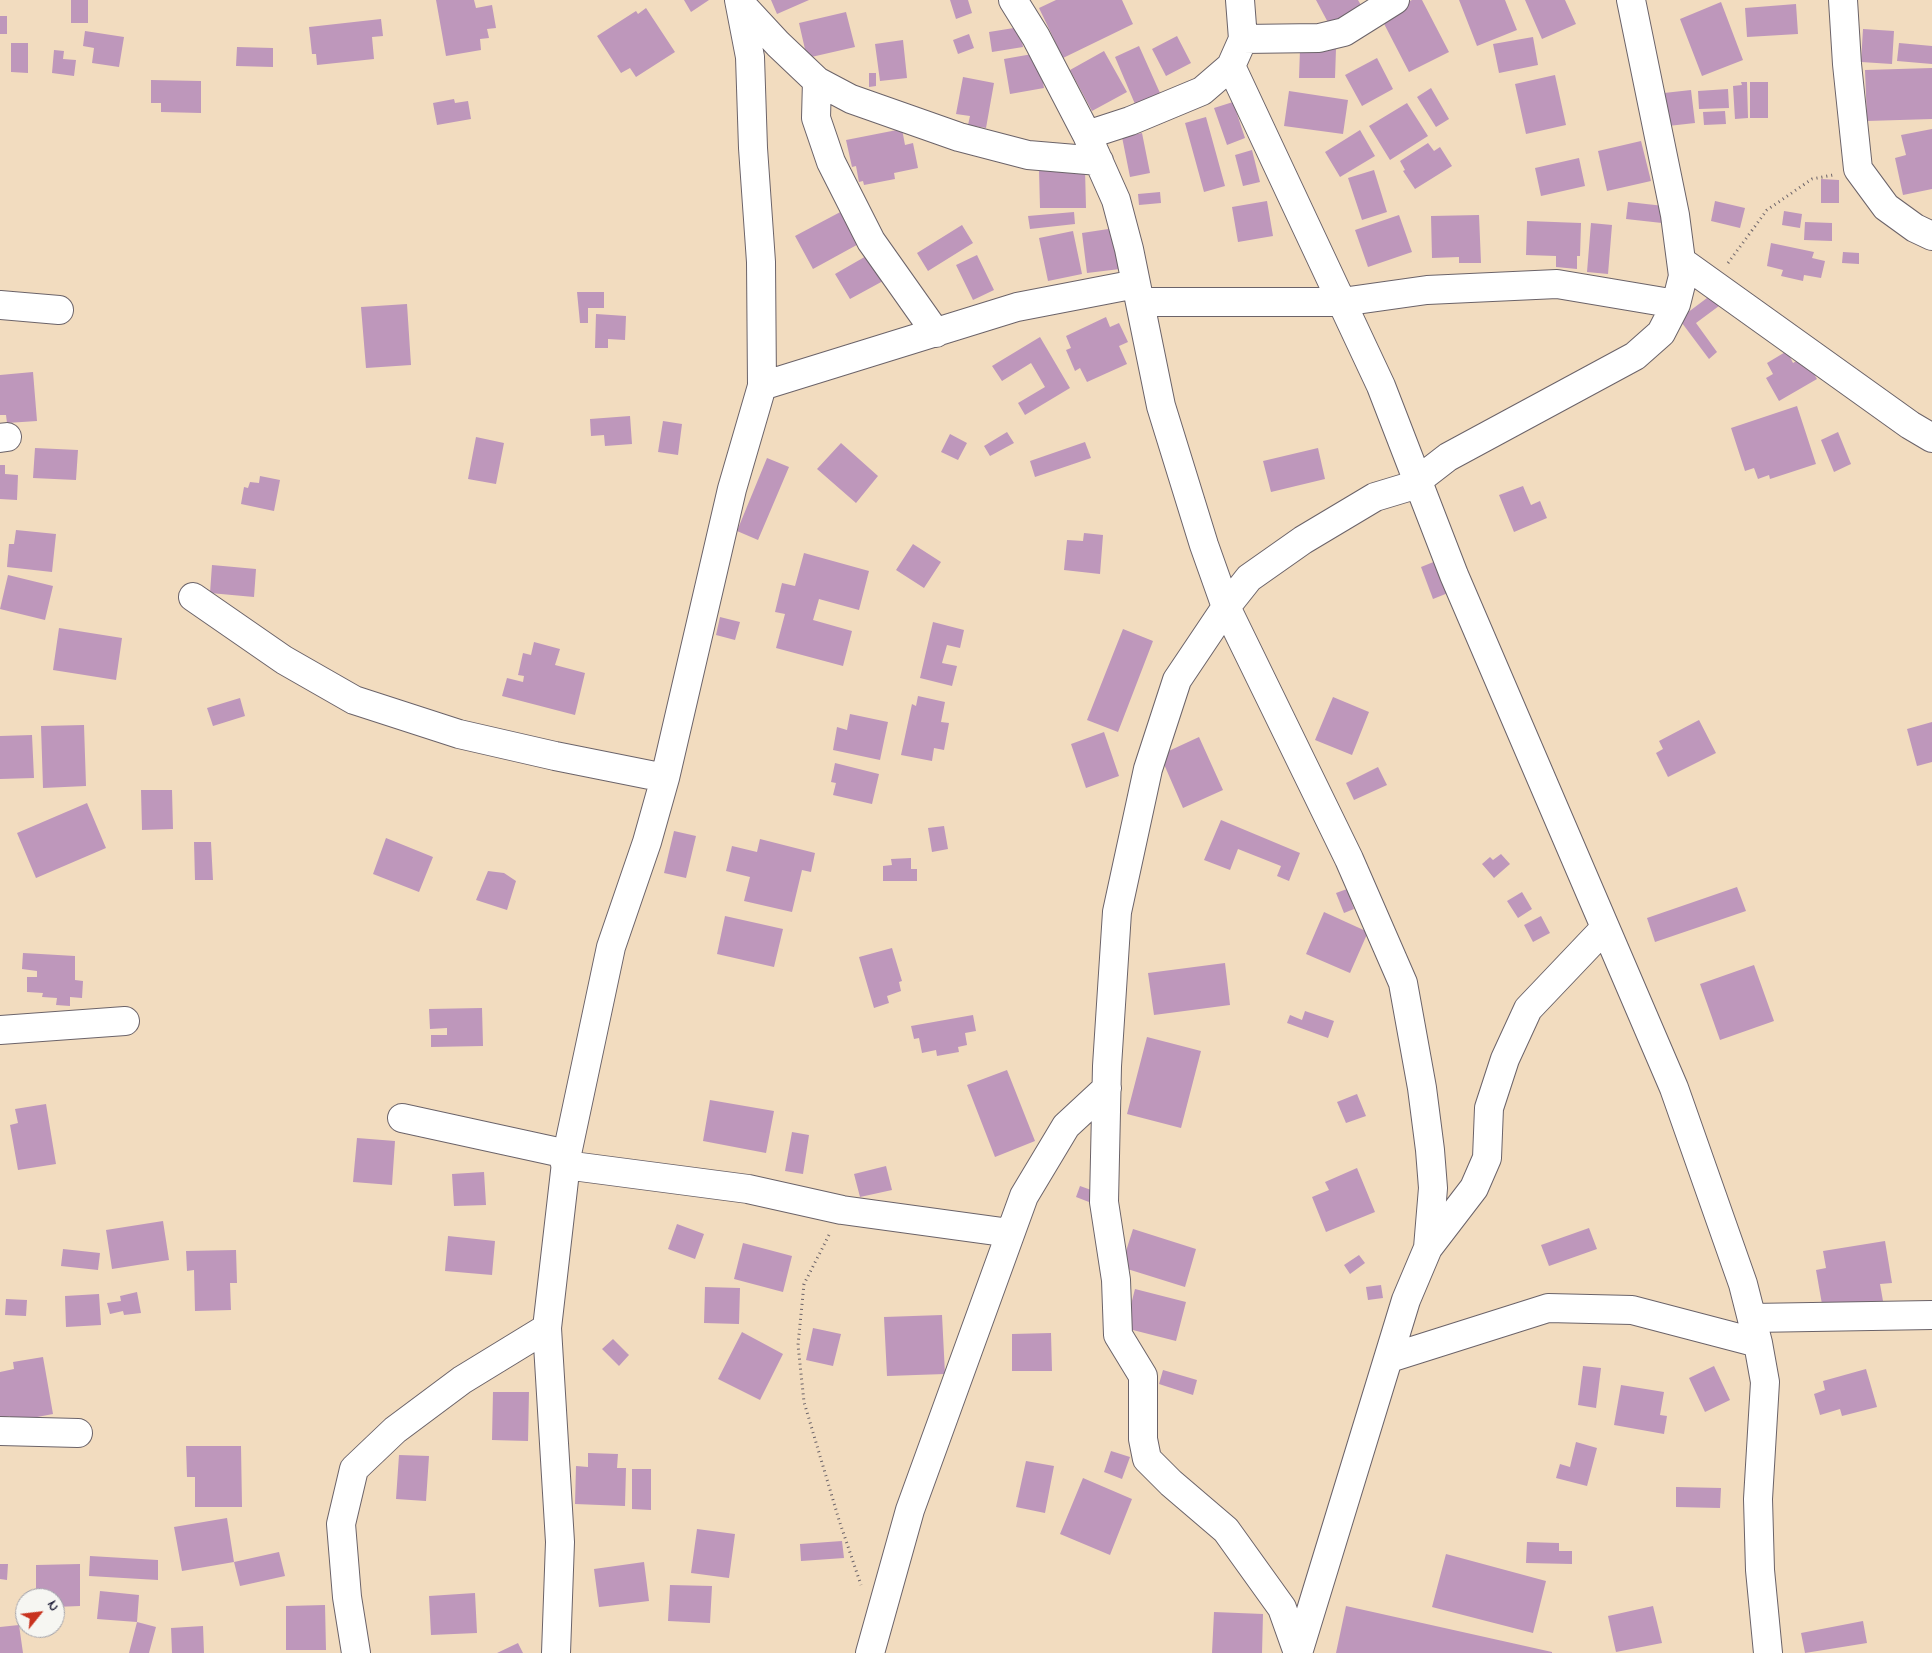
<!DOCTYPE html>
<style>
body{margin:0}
#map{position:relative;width:1932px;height:1653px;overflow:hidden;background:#f2dcbf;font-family:"Indie Flower",sans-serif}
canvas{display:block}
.north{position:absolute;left:15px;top:1588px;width:50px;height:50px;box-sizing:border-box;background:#f6f6f2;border:1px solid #a1a1a9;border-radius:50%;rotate:61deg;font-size:14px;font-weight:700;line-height:20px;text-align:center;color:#22223b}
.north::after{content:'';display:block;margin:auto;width:18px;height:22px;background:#c8321e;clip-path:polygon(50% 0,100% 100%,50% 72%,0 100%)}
</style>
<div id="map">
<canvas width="1932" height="1653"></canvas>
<div class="north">N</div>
</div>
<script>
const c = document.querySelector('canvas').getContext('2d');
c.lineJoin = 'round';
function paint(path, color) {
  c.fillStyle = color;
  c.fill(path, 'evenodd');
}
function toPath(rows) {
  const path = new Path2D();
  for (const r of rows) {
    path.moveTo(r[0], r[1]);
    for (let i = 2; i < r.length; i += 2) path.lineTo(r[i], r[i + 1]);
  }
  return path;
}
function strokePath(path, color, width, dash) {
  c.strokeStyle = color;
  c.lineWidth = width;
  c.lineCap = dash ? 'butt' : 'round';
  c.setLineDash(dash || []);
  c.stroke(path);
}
const building = toPath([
 [71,0,88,0,88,23,71,23],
 [436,0,474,0,476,8,492,5,496,28,487,29,489,38,480,39,481,50,446,56],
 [684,0,709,0,691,12],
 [771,0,809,0,777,14],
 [950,0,968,0,972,13,956,19],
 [1056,0,1122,0,1133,24,1063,58,1039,8],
 [1316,0,1358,0,1365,12,1332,30],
 [1412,0,1422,0,1449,52,1409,72,1380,16],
 [1459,0,1505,0,1517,30,1477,46],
 [1525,0,1565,0,1576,24,1542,39],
 [1721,2,1743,60,1702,76,1680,19],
 [1796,4,1798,34,1747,37,1745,8],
 [646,8,675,52,636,77,630,68,621,73,597,36,636,11,638,14],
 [846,12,855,47,807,58,799,23],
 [0,16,7,16,7,34,0,34],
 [381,19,383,36,372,37,374,59,317,65,316,54,312,54,309,27],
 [1020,27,1023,47,992,52,989,32],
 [1863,29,1894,31,1892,64,1861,62],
 [85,31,124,37,119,67,92,63,94,48,83,46],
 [969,34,974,48,958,54,953,40],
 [1177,36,1191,63,1166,76,1152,49],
 [1533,37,1538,65,1499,73,1493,44],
 [903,40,907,78,880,81,875,44],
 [11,43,28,43,28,73,11,72],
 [1899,43,1932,46,1932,64,1897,61],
 [1139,46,1160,93,1135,104,1115,57],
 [237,47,273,48,273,67,236,66],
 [1300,49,1336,49,1335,78,1299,78],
 [54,50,64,51,63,59,76,60,74,76,52,73],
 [1104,51,1127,92,1092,111,1070,70],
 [1038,53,1044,88,1010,94,1004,59],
 [1377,58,1393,89,1362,106,1345,75],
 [1932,68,1932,119,1867,121,1865,70],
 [869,73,876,73,876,86,869,87],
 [1555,75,1566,125,1526,134,1515,84],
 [963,77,994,83,986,128,968,125,970,116,956,114],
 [151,80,201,81,201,113,161,112,161,103,151,103],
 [1741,82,1747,82,1748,118,1735,119,1733,86,1742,85],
 [1750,82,1768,82,1768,118,1750,118],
 [1431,88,1449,119,1436,127,1417,97],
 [1728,89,1729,108,1699,109,1698,91],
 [1691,90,1695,123,1668,126,1664,93],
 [1289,91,1348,100,1343,134,1284,126],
 [454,99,455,103,468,101,471,119,437,125,433,103],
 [1233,102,1245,138,1227,145,1214,108],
 [1407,103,1428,136,1390,160,1369,126],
 [1725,111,1726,124,1704,125,1703,112],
 [1206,117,1225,186,1204,192,1185,123],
 [902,129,905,145,913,143,918,168,894,173,895,179,864,185,863,181,859,182,856,166,852,167,846,140],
 [1932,129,1932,189,1903,195,1895,158,1906,155,1901,135],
 [1360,130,1375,156,1340,177,1325,152],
 [1142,133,1150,173,1130,177,1122,137],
 [1641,141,1651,181,1607,191,1598,151],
 [1428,143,1434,151,1440,147,1452,166,1415,189,1403,171,1405,170,1400,161],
 [1252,150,1260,182,1243,186,1235,155],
 [1579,158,1585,186,1541,196,1535,168],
 [1085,169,1086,208,1040,208,1039,170],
 [1374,170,1387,212,1362,220,1348,178],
 [1821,179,1839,180,1839,203,1821,203],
 [1160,192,1161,203,1139,205,1138,194],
 [1267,201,1273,236,1238,242,1232,207],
 [1715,201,1745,208,1740,228,1711,221],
 [1628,202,1664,206,1662,223,1626,219],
 [846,209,864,241,813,269,795,236],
 [1784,211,1802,214,1800,228,1782,225],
 [1074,212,1075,224,1030,229,1028,216],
 [1399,215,1412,252,1368,267,1355,230],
 [1479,215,1481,263,1459,263,1459,257,1432,258,1431,216],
 [1527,221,1581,223,1580,256,1577,256,1577,269,1556,267,1556,256,1526,255],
 [1805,222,1832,223,1832,241,1804,240],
 [1591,223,1612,225,1608,274,1587,272],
 [962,225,973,243,928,271,917,253],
 [1115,228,1120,269,1087,273,1082,233],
 [1073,231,1082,274,1048,281,1039,238],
 [1771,243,1814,252,1812,258,1825,261,1821,278,1804,275,1803,281,1781,276,1783,270,1767,266],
 [1843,252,1859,253,1859,264,1842,263],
 [868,255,883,281,850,299,835,274],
 [977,255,994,290,973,300,956,265],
 [577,292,604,292,604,308,588,308,588,323,580,323],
 [1715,292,1723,303,1696,323,1717,352,1709,359,1679,319],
 [407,304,411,365,366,368,361,307],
 [596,314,626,316,625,340,608,339,608,348,595,348],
 [1106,317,1110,327,1119,323,1128,342,1119,346,1127,364,1087,382,1080,368,1075,371,1066,350,1071,348,1066,336],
 [1040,337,1070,388,1025,415,1018,403,1045,387,1031,363,1002,381,992,366],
 [1787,351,1793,363,1804,357,1817,379,1779,401,1766,378,1773,374,1767,363],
 [33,372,37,421,7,423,6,415,0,415,0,375],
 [1797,406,1816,464,1770,479,1769,475,1758,479,1754,468,1745,471,1731,428],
 [630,416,632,444,605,446,604,435,591,436,590,419],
 [663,421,682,424,678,455,658,452],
 [1007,432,1014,443,990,456,984,446],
 [1838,432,1851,464,1834,472,1821,440],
 [950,434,967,443,958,460,941,452],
 [476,437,504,443,496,484,468,479],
 [1085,442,1091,458,1035,477,1030,461],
 [841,443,878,476,856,503,817,469],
 [35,448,78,450,76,480,33,478],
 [1318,448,1325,479,1271,492,1263,461],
 [767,458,789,467,758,540,737,531],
 [0,465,5,465,5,474,18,475,17,500,0,499],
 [260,476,280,480,274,511,241,504,244,487,248,488,250,482,259,483],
 [1523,486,1531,505,1540,501,1547,518,1514,532,1499,495],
 [16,530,56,534,52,572,7,567,9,544,14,544],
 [1084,533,1103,535,1100,574,1064,570,1067,540,1083,541],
 [913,544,941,562,924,588,896,570],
 [804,553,869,571,859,610,819,599,813,620,852,631,843,666,776,648,785,614,775,612,782,583,795,586],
 [1441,559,1453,591,1433,599,1421,567],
 [212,565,256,569,254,597,210,593],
 [8,575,53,586,45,620,0,609],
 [720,617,740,622,735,640,716,635],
 [933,622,964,630,960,648,947,645,942,663,957,666,952,686,920,678],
 [59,628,122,638,116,680,53,670],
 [1123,629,1153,641,1118,732,1087,720],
 [534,642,560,649,555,665,585,673,575,715,502,696,507,678,523,682,524,676,518,675,523,653,531,655],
 [918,696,945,702,941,722,949,723,944,750,934,748,932,761,901,755,912,704,916,706],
 [1333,697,1369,712,1352,755,1315,740],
 [240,698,245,716,213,726,207,708],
 [850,714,888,722,880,760,833,750,837,727,847,730],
 [1699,720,1716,753,1668,777,1656,753,1663,749,1659,741],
 [1932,722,1932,762,1917,766,1907,729],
 [84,725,86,786,43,788,41,726],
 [1104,732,1119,776,1086,788,1071,744],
 [32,735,34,778,0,779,0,736],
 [1199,737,1223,790,1183,808,1160,755],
 [835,763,879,774,872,804,833,795,836,783,831,782],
 [1378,767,1387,785,1354,800,1346,783],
 [141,790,172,790,173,829,142,830],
 [87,803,106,848,36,878,17,833],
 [1221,820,1300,853,1289,881,1277,876,1281,866,1238,849,1230,870,1204,860],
 [944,826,948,849,932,852,928,828],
 [674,831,696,836,686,878,664,873],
 [386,838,433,857,419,892,373,874],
 [760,839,815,853,811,872,802,870,792,912,744,901,750,877,726,871,732,846,757,852],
 [194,842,211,842,213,880,195,880],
 [1501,854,1510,864,1494,878,1482,864,1490,857,1493,860],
 [911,858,911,869,917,869,917,881,883,881,883,866,892,865,891,859],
 [488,871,504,873,516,881,507,910,476,900],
 [1737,887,1746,911,1655,942,1647,918],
 [1347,889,1354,909,1344,913,1336,893],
 [1522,892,1532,909,1518,918,1507,901],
 [1324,912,1368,932,1350,973,1306,954],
 [725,916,783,929,774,967,717,954],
 [1541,916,1550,933,1533,942,1524,925],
 [892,948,902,981,899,982,901,991,887,996,889,1003,874,1008,859,957],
 [23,953,75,956,75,980,83,981,82,998,70,997,70,1006,56,1005,57,998,42,997,43,993,27,992,27,977,37,977,37,971,22,969],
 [1225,963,1230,1005,1154,1015,1148,973],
 [1754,965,1774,1021,1720,1040,1700,984],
 [482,1008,483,1046,431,1047,431,1035,447,1035,447,1028,430,1029,429,1009],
 [1305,1011,1334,1021,1328,1038,1287,1023,1290,1015,1302,1020],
 [973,1015,976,1031,965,1033,967,1045,958,1047,959,1052,937,1056,936,1050,922,1053,919,1038,914,1039,911,1026],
 [1147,1037,1201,1051,1181,1128,1127,1114],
 [1007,1070,1035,1141,995,1157,967,1085],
 [1357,1094,1366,1116,1346,1123,1337,1102],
 [710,1100,774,1111,766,1153,703,1141],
 [46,1104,56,1164,18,1170,10,1125,18,1123,15,1109],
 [792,1132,809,1135,803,1174,785,1171],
 [357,1138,395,1141,392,1185,353,1182],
 [886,1166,892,1190,860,1197,854,1174],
 [1357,1168,1375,1212,1326,1232,1312,1197,1329,1190,1325,1182],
 [484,1172,486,1205,454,1206,452,1174],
 [1080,1186,1094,1191,1089,1202,1076,1197],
 [163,1221,169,1260,112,1269,106,1230],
 [677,1224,704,1234,695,1259,668,1249],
 [1589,1228,1597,1249,1549,1266,1541,1245],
 [1133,1229,1196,1249,1185,1287,1121,1267],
 [448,1236,495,1241,492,1275,445,1271],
 [1885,1241,1892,1283,1880,1284,1883,1301,1823,1310,1816,1270,1826,1268,1823,1251],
 [743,1243,792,1256,783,1292,734,1279],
 [63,1249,100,1253,98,1270,61,1266],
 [236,1250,237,1283,230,1283,231,1310,195,1311,194,1270,187,1271,186,1251],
 [1359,1255,1365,1263,1350,1274,1344,1265],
 [1381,1285,1383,1298,1368,1300,1366,1287],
 [705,1287,740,1288,739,1324,704,1323],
 [1135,1289,1186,1302,1176,1341,1125,1328],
 [137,1292,141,1313,124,1315,123,1311,110,1314,107,1303,121,1301,120,1296],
 [99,1294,101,1325,66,1327,65,1296],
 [6,1299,27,1300,26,1316,5,1315],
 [942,1315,945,1374,887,1376,884,1317],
 [813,1328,841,1334,833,1366,806,1360],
 [742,1332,783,1354,760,1400,718,1379],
 [1051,1333,1052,1371,1012,1371,1012,1334],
 [613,1339,629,1355,619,1366,602,1349],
 [43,1357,53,1414,11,1422,10,1416,0,1418,0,1372,14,1369,13,1362],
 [1583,1366,1601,1368,1596,1408,1578,1405],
 [1714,1366,1730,1400,1705,1412,1689,1378],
 [1866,1369,1877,1407,1842,1416,1840,1409,1820,1415,1814,1394,1825,1390,1823,1381],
 [1163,1370,1197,1380,1193,1395,1159,1384],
 [1621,1385,1664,1392,1660,1415,1667,1416,1664,1434,1614,1425],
 [493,1392,529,1392,528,1441,492,1440],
 [1576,1442,1597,1448,1587,1486,1556,1478,1560,1464,1570,1467],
 [186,1446,241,1446,242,1507,195,1507,195,1477,187,1477],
 [1111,1451,1130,1457,1122,1479,1104,1472],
 [588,1453,618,1454,617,1468,626,1468,625,1506,575,1504,576,1466,588,1467],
 [399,1455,429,1456,426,1501,396,1499],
 [1026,1461,1054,1466,1045,1513,1016,1507],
 [632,1469,651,1469,651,1510,632,1509],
 [1083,1478,1132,1499,1110,1555,1060,1534],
 [1676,1487,1721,1488,1720,1508,1676,1507],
 [227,1518,234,1562,182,1571,174,1527],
 [697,1529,735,1534,729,1578,691,1573],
 [842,1541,844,1558,801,1561,800,1544],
 [1527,1542,1559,1543,1559,1551,1572,1551,1572,1564,1526,1563],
 [279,1552,285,1576,240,1586,234,1562],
 [1446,1554,1546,1581,1533,1633,1432,1607],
 [90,1556,158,1560,158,1580,89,1576],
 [644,1562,649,1601,599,1607,594,1569],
 [0,1564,8,1564,7,1580,0,1579],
 [80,1564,80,1606,55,1607,55,1598,36,1598,36,1565],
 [670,1585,712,1586,710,1623,668,1621],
 [100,1591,139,1595,137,1622,156,1627,149,1653,129,1653,137,1622,97,1619],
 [475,1593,477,1633,431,1635,429,1596],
 [325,1605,326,1650,286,1650,286,1606],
 [1346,1606,1552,1652,1552,1653,1336,1653],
 [1653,1606,1662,1643,1616,1652,1608,1616],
 [1214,1612,1263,1614,1262,1653,1212,1653],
 [1863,1621,1867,1643,1805,1653,1801,1633],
 [19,1625,23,1653,0,1653,0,1627],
 [203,1626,204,1653,172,1653,171,1628],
 [518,1643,523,1653,497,1653]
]);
const path = toPath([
 [1728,263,1767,210,1812,179,1833,175],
 [829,1235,804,1284,798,1345,804,1402,839,1520,861,1585]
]);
const minor = toPath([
 [1013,0,1036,37,1087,135,1116,200,1129,249,1161,406,1204,545,1226,607,1349,859,1403,983,1422,1088,1430,1150,1433,1188,1428,1248],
 [1843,0,1847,64,1858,169,1886,207,1915,228,1932,236],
 [740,3,778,44,817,81,851,99,959,137,1028,155,1099,161],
 [1243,39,1319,38,1344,32,1395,0],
 [1231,66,1381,386,1454,575,1674,1088,1743,1284,1758,1343,1765,1382,1758,1499,1760,1570,1768,1653],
 [817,81,816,118,831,162,871,241,936,333],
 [1087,135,1130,121,1202,91,1231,66,1243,39,1240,0],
 [1681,261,1910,425,1932,438],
 [1140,302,1342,302,1427,290,1557,284,1676,304],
 [0,305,59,310],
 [762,386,1017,307,1136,284],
 [0,438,7,437],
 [1417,481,1448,457,1635,356,1661,333,1676,304,1683,276,1675,215,1631,0],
 [193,597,284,660,354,700,459,734,555,756,665,778],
 [0,1030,125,1021],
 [402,1118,567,1154],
 [565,1165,748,1189,842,1210,1010,1233],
 [1752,1318,1932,1315],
 [1390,1358,1548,1308,1632,1310,1758,1343],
 [0,1431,78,1433],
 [356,1653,347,1597,341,1524,354,1469,395,1430,462,1380,547,1328],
 [556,1653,560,1542,547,1328,567,1154,611,947,647,842,665,778,732,489,762,386,761,262,753,148,750,57,739,0],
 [870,1653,910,1510,1024,1196,1066,1126,1107,1088],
 [1298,1653,1282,1608,1226,1530,1171,1483,1147,1459,1143,1439,1143,1376,1118,1335,1116,1280,1104,1202,1107,1066,1117,912,1148,769,1177,680,1226,607,1249,578,1303,540,1375,497,1418,484],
 [1298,1653,1406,1300,1428,1248,1474,1188,1487,1158,1489,1108,1505,1059,1528,1009,1605,928]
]);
paint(building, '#be97bb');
strokePath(minor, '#6b6369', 30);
strokePath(path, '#6b6369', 3, [1, 4]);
strokePath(minor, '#fff', 28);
</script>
